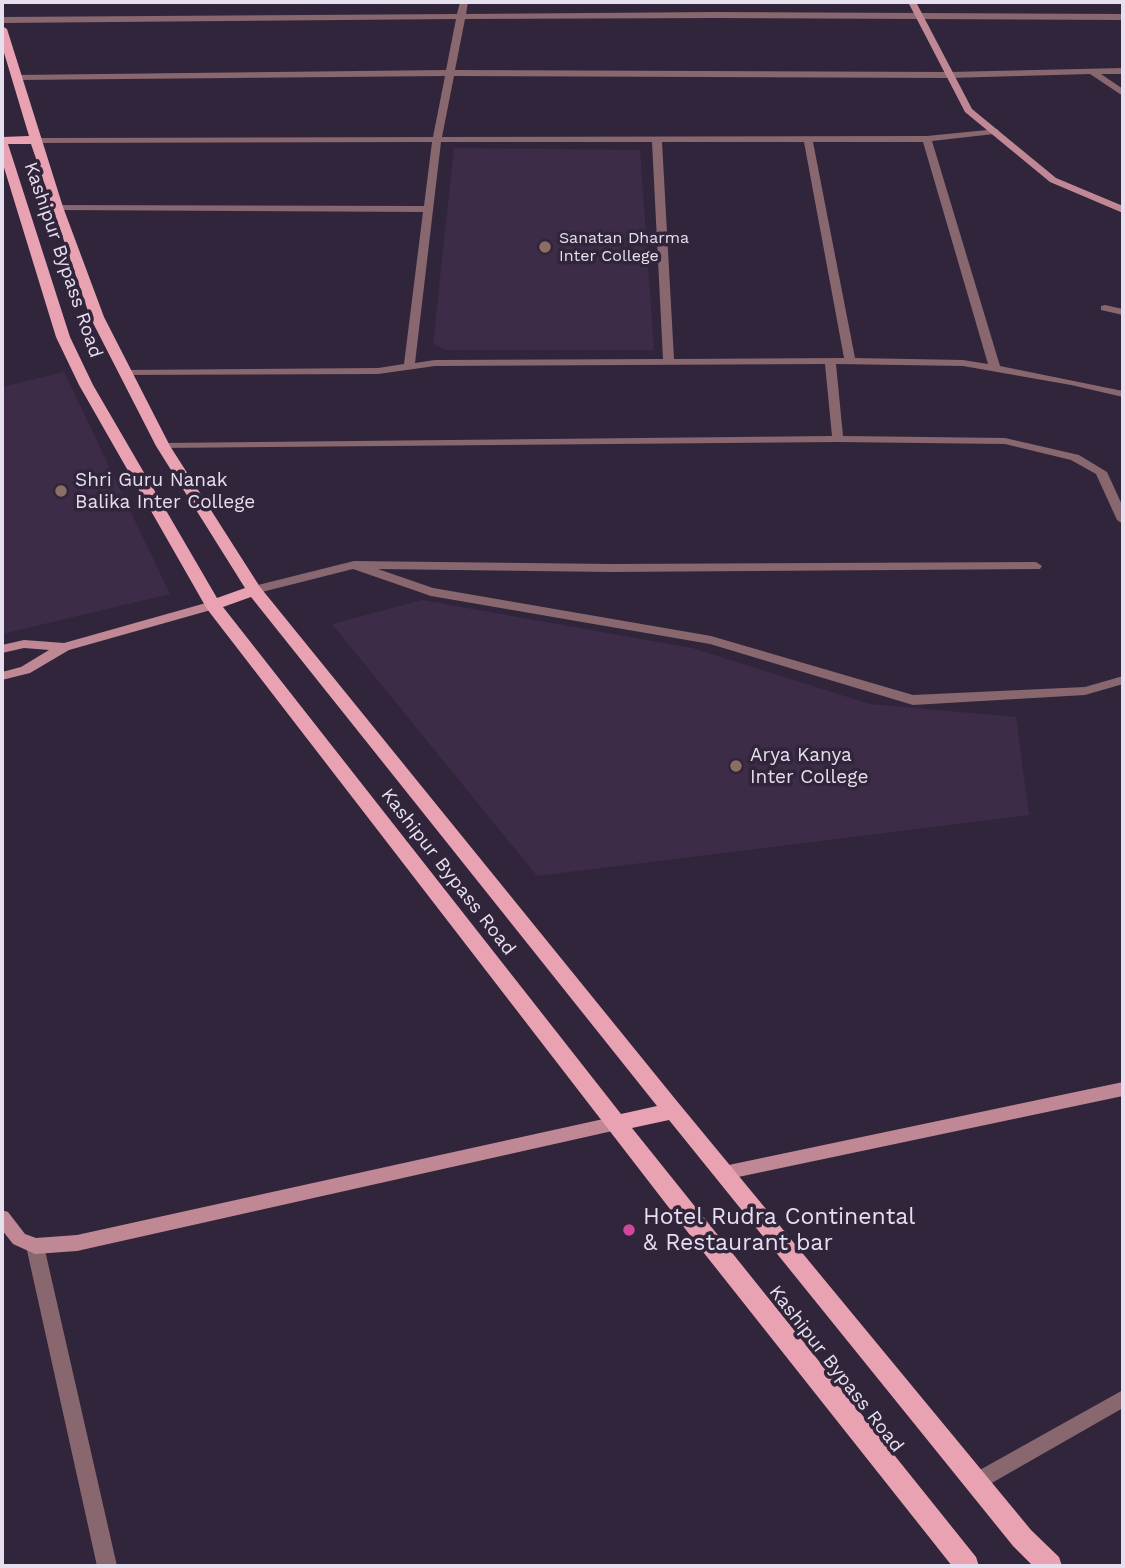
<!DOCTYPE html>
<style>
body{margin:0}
#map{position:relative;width:1125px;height:1568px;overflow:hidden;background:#31253b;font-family:"Work Sans",sans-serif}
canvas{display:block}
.frame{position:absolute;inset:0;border:4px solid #e6dfed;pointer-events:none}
</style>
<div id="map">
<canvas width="1125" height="1568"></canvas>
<div class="frame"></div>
</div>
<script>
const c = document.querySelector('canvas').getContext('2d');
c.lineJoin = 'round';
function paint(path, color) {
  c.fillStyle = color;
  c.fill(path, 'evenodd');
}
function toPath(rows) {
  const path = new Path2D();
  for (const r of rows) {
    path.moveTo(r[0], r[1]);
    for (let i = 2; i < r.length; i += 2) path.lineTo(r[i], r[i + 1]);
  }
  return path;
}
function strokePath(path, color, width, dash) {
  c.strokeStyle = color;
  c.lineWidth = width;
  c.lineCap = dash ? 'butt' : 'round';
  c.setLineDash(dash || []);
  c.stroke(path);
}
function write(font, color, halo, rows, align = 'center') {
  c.font = font + ' "Work Sans",sans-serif';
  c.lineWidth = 7;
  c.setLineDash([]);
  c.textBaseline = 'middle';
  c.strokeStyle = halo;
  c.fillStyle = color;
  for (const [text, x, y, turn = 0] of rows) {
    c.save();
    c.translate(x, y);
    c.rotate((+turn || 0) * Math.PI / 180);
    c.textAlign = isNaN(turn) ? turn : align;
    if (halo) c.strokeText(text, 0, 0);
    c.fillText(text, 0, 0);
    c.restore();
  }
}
const built = toPath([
 [454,148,640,150,654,350,446,350,433,344],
 [64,372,170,594,2,634,2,387],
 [422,600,692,648,870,704,1016,717,1029,815,537,876,332,624]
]);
const street = toPath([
 [460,2,468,2,466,14,716,12,1123,14,1123,20,716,18,465,19,455,70,949,72,1123,68,1123,74,1101,74,1123,89,1123,96,1090,74,949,78,454,76,442,137,927,136,997,129,999,131,994,134,932,141,1000,366,1123,391,1123,397,1071,385,963,366,836,364,843,436,1005,438,1079,455,1107,472,1123,507,1123,524,1117,520,1096,474,1071,460,1005,444,838,442,159,448,157,446,163,443,832,436,825,364,435,366,378,374,120,375,120,371,124,370,378,368,404,364,423,212,57,210,53,209,53,205,424,206,432,142,37,143,34,142,34,138,433,137,445,76,18,80,15,79,15,75,446,70,456,19,2,23,2,17,457,14,460,2],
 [441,142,652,142,663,359,435,360,415,363,441,142],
 [662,142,804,142,844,358,674,359,662,142],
 [813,142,923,142,988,364,963,360,855,358,813,142],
 [1105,305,1123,309,1123,315,1101,310,1101,306,1105,305],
 [354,561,611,564,1036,562,1042,566,1040,569,611,572,378,569,433,588,711,636,913,695,1085,687,1123,676,1123,684,1085,695,913,705,710,644,431,596,353,569,254,594,248,590,250,587,354,561],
 [35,1238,41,1241,44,1246,117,1566,97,1566,26,1246,29,1241,35,1238],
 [1123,1390,1123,1408,983,1488,976,1491,969,1488,967,1482,969,1476,1123,1390]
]);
const secondary = toPath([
 [908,2,916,2,972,109,1056,178,1123,206,1123,213,1050,182,965,112,908,2],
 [213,601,218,602,219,605,218,608,69,650,30,673,2,680,2,672,21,667,49,650,24,648,2,653,2,645,24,640,64,643,213,601],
 [1123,1082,1123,1096,724,1180,718,1178,716,1173,718,1168,724,1166,1123,1082],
 [617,1116,623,1118,625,1123,623,1128,617,1130,77,1251,35,1254,13,1244,2,1230,2,1210,8,1212,25,1234,36,1238,77,1235,617,1116]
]);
const primary = toPath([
 [2,26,7,29,63,207,104,317,170,446,260,587,676,1100,1031,1530,1059,1557,1062,1566,1033,1566,1013,1546,669,1120,632,1128,976,1557,979,1566,952,1566,700,1248,207,609,79,385,56,337,2,161,2,137,29,136,2,46,2,26],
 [8,144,31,144,90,317,156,446,245,588,217,598,93,385,70,337,8,144],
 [251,597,657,1106,621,1114,223,607,251,597]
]);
const markers = [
 [545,247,7,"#8d6e63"],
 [61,491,7,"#8d6e63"],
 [736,766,7,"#8d6e63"],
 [629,1230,7,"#d1479c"]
];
const farPoinames = [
 ["Sanatan Dharma",559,238],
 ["Inter College",559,256]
];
const streetNames = [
 ["Kashipur Bypass Road",63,260,71],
 ["Kashipur Bypass Road",448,872,52],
 ["Kashipur Bypass Road",836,1369,52]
];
const poiNames = [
 ["Shri Guru Nanak",75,480],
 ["Balika Inter College",75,502],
 ["Arya Kanya",750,755],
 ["Inter College",750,777]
];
const nearPoinames = [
 ["Hotel Rudra Continental",643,1217],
 ["& Restaurant bar",643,1243]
];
paint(built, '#3c2c48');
paint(street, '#89676e');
paint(secondary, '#bf8894');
paint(primary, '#e8a2b1');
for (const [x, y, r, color] of markers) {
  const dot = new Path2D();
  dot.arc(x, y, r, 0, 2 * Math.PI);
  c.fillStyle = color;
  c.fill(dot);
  strokePath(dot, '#31253b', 2.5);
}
write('16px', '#e6dfed', '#31253b', farPoinames, 'left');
write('19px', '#e6dfed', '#31253b', streetNames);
write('19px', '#e6dfed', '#31253b', poiNames, 'left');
write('23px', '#e6dfed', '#31253b', nearPoinames, 'left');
</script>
